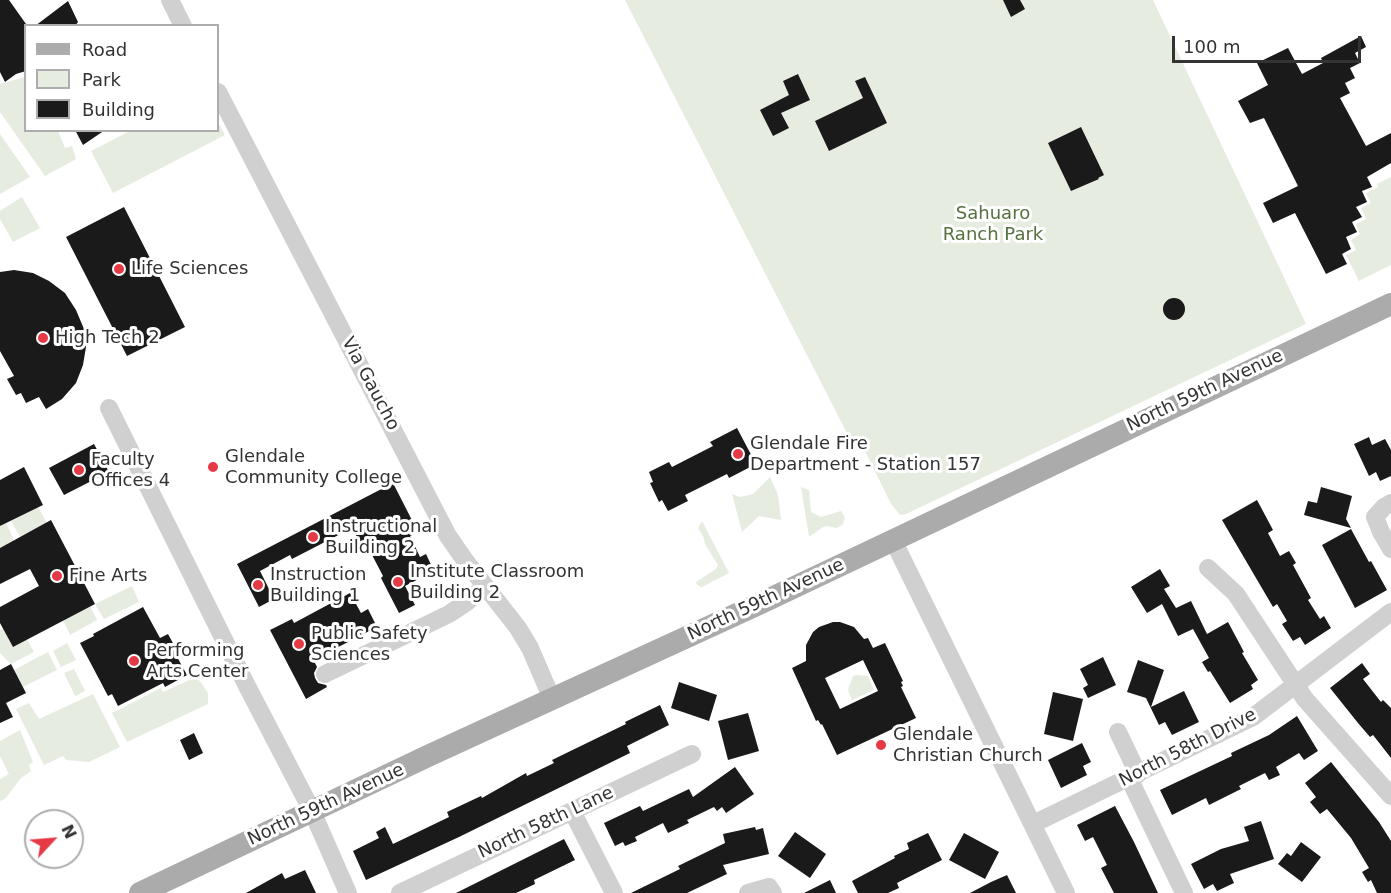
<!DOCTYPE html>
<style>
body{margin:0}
#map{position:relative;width:1391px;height:893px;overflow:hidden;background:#fff;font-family:"DejaVu Sans",sans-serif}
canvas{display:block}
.legend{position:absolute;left:24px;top:24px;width:195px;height:108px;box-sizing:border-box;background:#fff;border:2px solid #adadad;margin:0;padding:8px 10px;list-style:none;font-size:18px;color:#333}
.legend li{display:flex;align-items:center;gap:12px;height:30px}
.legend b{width:30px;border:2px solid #adadad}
.north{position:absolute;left:24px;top:809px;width:60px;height:60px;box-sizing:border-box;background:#fff;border:2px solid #adadad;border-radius:50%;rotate:64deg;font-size:16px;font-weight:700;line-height:24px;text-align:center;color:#333}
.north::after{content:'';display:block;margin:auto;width:21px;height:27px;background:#e63946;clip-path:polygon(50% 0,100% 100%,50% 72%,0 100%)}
.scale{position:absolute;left:1172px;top:36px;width:189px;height:27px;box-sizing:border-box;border:3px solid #333;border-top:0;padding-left:8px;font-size:18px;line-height:21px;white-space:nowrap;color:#333;-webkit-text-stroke:4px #fff;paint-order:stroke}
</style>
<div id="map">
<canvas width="1391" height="893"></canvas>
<ul class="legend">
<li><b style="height:8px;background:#ababab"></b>Road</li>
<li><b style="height:16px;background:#e6ecdf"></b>Park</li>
<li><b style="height:16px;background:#1a1a1a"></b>Building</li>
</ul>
<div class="north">N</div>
<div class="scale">100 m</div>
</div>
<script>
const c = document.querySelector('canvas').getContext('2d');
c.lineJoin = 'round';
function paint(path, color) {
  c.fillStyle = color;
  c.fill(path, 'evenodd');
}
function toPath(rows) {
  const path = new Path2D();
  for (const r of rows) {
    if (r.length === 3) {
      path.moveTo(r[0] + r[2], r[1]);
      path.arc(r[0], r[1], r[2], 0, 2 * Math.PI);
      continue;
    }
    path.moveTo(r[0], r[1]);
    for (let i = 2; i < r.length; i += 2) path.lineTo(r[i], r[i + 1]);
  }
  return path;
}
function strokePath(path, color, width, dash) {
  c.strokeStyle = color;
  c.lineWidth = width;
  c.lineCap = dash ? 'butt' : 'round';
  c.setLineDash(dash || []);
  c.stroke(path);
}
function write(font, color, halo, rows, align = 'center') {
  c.font = font + ' "DejaVu Sans",sans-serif';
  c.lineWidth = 6;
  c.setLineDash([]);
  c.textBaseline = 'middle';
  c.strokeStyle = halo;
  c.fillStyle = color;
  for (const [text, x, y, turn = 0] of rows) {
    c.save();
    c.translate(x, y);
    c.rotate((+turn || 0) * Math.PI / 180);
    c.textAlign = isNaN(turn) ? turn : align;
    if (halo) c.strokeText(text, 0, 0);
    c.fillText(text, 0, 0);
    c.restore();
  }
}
const green = toPath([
 [625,0,1153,0,1306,324,906,514,900,515,891,504,866,453,848,435],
 [25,77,26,130,58,131,65,148,72,146,76,159,45,176,0,112,0,84],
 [218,122,225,135,113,193,91,151,130,131,218,130],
 [0,134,30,177,0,194],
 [1391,177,1391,265,1359,281,1346,255,1356,250,1351,240,1360,234,1356,224,1366,219,1361,208,1371,203,1366,193,1378,187,1377,184],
 [22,197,40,228,13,242,0,219,0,211],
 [770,477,778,495,781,520,759,516,742,532,732,494,740,497,753,494],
 [801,487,809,490,811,512,821,517,841,511,845,517,843,524,837,528,827,526,823,527,809,537],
 [38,507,47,523,20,537,11,521],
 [702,521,729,573,702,587,697,585,696,582,716,569,718,565,705,544,703,536,698,528],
 [6,523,14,540,0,548,0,526],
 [132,586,139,602,104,619,95,604],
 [90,606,97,620,70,635,63,620],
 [3,628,13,647,27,639,34,652,11,664,0,653,0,630],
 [67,643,76,660,61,667,53,651],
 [48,652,57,670,23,687,14,670],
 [74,669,85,691,75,696,64,673],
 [856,675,868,676,874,690,852,700,848,690,853,676],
 [194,678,200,681,208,693,208,704,127,742,112,713,161,688,163,692],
 [93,694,120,747,89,762,66,760,63,756,44,765,16,709,29,703,39,719],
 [20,730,33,762,29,765,31,771,21,778,6,798,0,801,0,779,9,774,0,756,0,741]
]);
const building = toPath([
 [0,0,9,0,26,24,26,71,16,74,5,82,0,72],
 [1003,0,1020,0,1025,9,1011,17],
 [68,1,78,22,75,26,35,26],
 [1361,36,1366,47,1355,53,1360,63,1350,68,1355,78,1345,83,1350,93,1340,98,1366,146,1391,133,1391,163,1367,177,1372,187,1362,191,1367,202,1356,207,1362,217,1352,222,1357,232,1346,237,1351,249,1342,254,1347,264,1326,274,1295,213,1273,223,1263,203,1298,186,1264,118,1250,123,1238,101,1268,85,1257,63,1288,48,1302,74,1323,63,1321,58],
 [798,74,810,100,781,113,789,128,773,136,760,110,789,95,783,81],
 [865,77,887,123,829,151,815,121,863,98,855,81],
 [1081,127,1104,175,1098,178,1099,179,1071,191,1048,143],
 [75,130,105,130,83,145],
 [124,207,185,327,127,356,66,237],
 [14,270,33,273,49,281,65,293,76,310,84,329,86,347,83,365,76,383,62,399,46,409,39,397,26,403,21,393,16,395,7,379,14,376,0,351,0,272],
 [1174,309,11],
 [737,428,756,464,729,478,727,474,685,495,688,501,668,511,662,500,659,502,650,483,653,482,649,472,669,462,672,467,713,446,710,442],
 [1369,437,1372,445,1385,439,1391,450,1391,476,1380,481,1376,472,1369,476,1354,444],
 [94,444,109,472,64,495,49,468],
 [24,467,43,505,0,526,0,480],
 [393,483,418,532,410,536,420,557,426,554,434,571,405,586,415,605,399,613,381,578,383,576,371,553,367,555,352,528,292,559,290,555,260,571,274,599,259,607,237,564],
 [1321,487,1352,496,1346,519,1351,528,1304,515,1308,501,1317,503],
 [1257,500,1273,530,1268,533,1280,556,1289,551,1296,563,1293,565,1311,598,1308,600,1320,619,1324,616,1331,628,1305,645,1300,637,1293,641,1282,624,1287,621,1277,604,1273,607,1222,520],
 [51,520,95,604,13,647,0,623,0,607,39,586,30,569,0,584,0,548],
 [1351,529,1369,562,1371,561,1387,590,1355,608,1322,545],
 [1160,569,1170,586,1164,589,1176,608,1191,601,1207,634,1228,622,1244,652,1242,653,1258,680,1251,685,1253,689,1230,703,1210,671,1208,672,1202,662,1209,658,1193,629,1178,636,1162,604,1147,613,1131,587],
 [350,593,361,613,368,609,377,627,321,656,322,659,315,663,317,667,314,673,315,678,318,683,326,685,327,687,306,699,270,630,292,619,294,623],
 [143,607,160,638,168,634,174,645,171,646,187,675,165,687,163,683,118,706,112,694,108,696,80,643,94,636,93,634],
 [833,622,840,622,854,627,864,639,868,638,873,648,885,643,903,681,901,682,903,686,901,687,916,718,837,755,822,724,821,725,818,720,816,721,792,668,806,661,806,645,813,632,819,627],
 [863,660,878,691,840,709,825,678],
 [1103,657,1116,685,1088,698,1083,688,1088,685,1080,669],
 [1138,660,1164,670,1151,707,1184,691,1199,722,1172,735,1165,722,1159,725,1146,698,1127,692],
 [1362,663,1370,674,1363,679,1381,702,1383,700,1391,708,1391,758,1373,735,1370,737,1358,723,1330,688],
 [11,664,26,693,6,703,13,717,0,723,0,670],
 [679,682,717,695,709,721,671,708],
 [1053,692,1083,699,1073,741,1044,734],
 [660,705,669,725,627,746,630,753,459,837,366,880,353,851,379,838,376,832,385,827,393,844,449,817,447,812,481,796,482,798,526,773,527,776,554,763,552,760,626,724,625,722],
 [748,713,759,751,728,760,718,721],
 [1297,716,1318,751,1304,760,1299,753,1276,767,1280,775,1269,780,1265,773,1239,786,1241,789,1209,805,1206,798,1172,815,1160,790,1232,756,1231,753,1269,735],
 [194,733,203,753,189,760,180,740],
 [1082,743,1091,762,1083,766,1087,775,1061,788,1048,760],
 [1331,762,1379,822,1391,841,1391,893,1377,893,1371,880,1368,882,1362,872,1369,868,1351,838,1327,809,1320,814,1310,802,1316,797,1305,783],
 [735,767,754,794,726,813,722,807,717,811,714,807,687,820,689,823,668,833,663,823,635,837,637,841,625,846,623,842,615,846,604,823,640,806,643,811,689,789,693,797],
 [1115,806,1134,842,1158,893,1114,893,1101,868,1107,865,1093,837,1085,841,1077,825],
 [1261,821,1274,859,1230,874,1234,883,1217,891,1213,884,1204,889,1191,864,1221,849,1249,841,1244,827],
 [755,827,756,830,763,828,769,854,723,865,727,874,687,893,631,893,680,869,678,866,725,843,723,834],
 [795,832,826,854,810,878,778,856],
 [928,833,942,860,897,883,899,888,888,893,858,893,852,881,895,858,894,856,909,849,907,843],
 [964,833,999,852,985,879,949,860],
 [564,839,575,860,534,880,535,884,516,893,456,893],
 [1301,842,1321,857,1302,882,1278,864,1287,853,1291,856],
 [305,870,316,893,246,893,282,873,285,879],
 [1007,875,1016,893,970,893,991,882],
 [830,880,836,893,804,893]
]);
const minor = toPath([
 [170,0,183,26],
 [218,92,448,536,464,559,518,628,530,648,552,699],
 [109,408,247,686,312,811,348,893],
 [1391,503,1384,507,1375,517,1381,532,1391,549],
 [893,540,1066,893],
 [1208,568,1236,594,1305,699,1391,796],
 [325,674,449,614,467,602,485,586],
 [1118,732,1138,774],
 [1129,778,1184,893],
 [572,811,614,893],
 [1033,824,1253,717,1391,612],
 [400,893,692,754],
 [748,893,769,887,773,893]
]);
const major = toPath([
 [140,893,430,755,761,603,1391,304]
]);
const markers = [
 [119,269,6,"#e63946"],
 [43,338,6,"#e63946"],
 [738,454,6,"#e63946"],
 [213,467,6,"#e63946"],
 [79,470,6,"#e63946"],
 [313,537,6,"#e63946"],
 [57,576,6,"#e63946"],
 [398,582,6,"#e63946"],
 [258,585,6,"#e63946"],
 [299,644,6,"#e63946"],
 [134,661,6,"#e63946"],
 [881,745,6,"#e63946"]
];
const parkNames = [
 ["Sahuaro",993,214],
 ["Ranch Park",993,235]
];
const poiNames = [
 ["Life Sciences",131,269],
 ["High Tech 2",55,338],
 ["Glendale Fire",750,444],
 ["Department - Station 157",750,465],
 ["Glendale",225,457],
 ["Community College",225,478],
 ["Faculty",91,460],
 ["Offices 4",91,481],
 ["Instructional",325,527],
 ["Building 2",325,548],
 ["Institute Classroom",410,572],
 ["Building 2",410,593],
 ["Instruction",270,575],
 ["Building 1",270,596],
 ["Fine Arts",69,576],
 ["Public Safety",311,634],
 ["Sciences",311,655],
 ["Performing",146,651],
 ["Arts Center",146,672],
 ["Glendale",893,735],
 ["Christian Church",893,756]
];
const streetNames = [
 ["Via Gaucho",370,384,62],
 ["North 59th Avenue",1205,391,-25],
 ["North 59th Avenue",766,600,-25],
 ["North 58th Drive",1188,748,-27],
 ["North 59th Avenue",326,805,-25],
 ["North 58th Lane",546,823,-25]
];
paint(green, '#e6ecdf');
paint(building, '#1a1a1a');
strokePath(minor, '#d0d0d0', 18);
strokePath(major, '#ababab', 22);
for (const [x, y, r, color] of markers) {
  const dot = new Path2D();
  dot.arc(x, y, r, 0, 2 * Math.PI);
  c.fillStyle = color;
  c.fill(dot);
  strokePath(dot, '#fff', 2);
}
write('18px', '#56703f', '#fff', parkNames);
write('18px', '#333', '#fff', poiNames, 'left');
write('18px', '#333', '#fff', streetNames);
</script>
